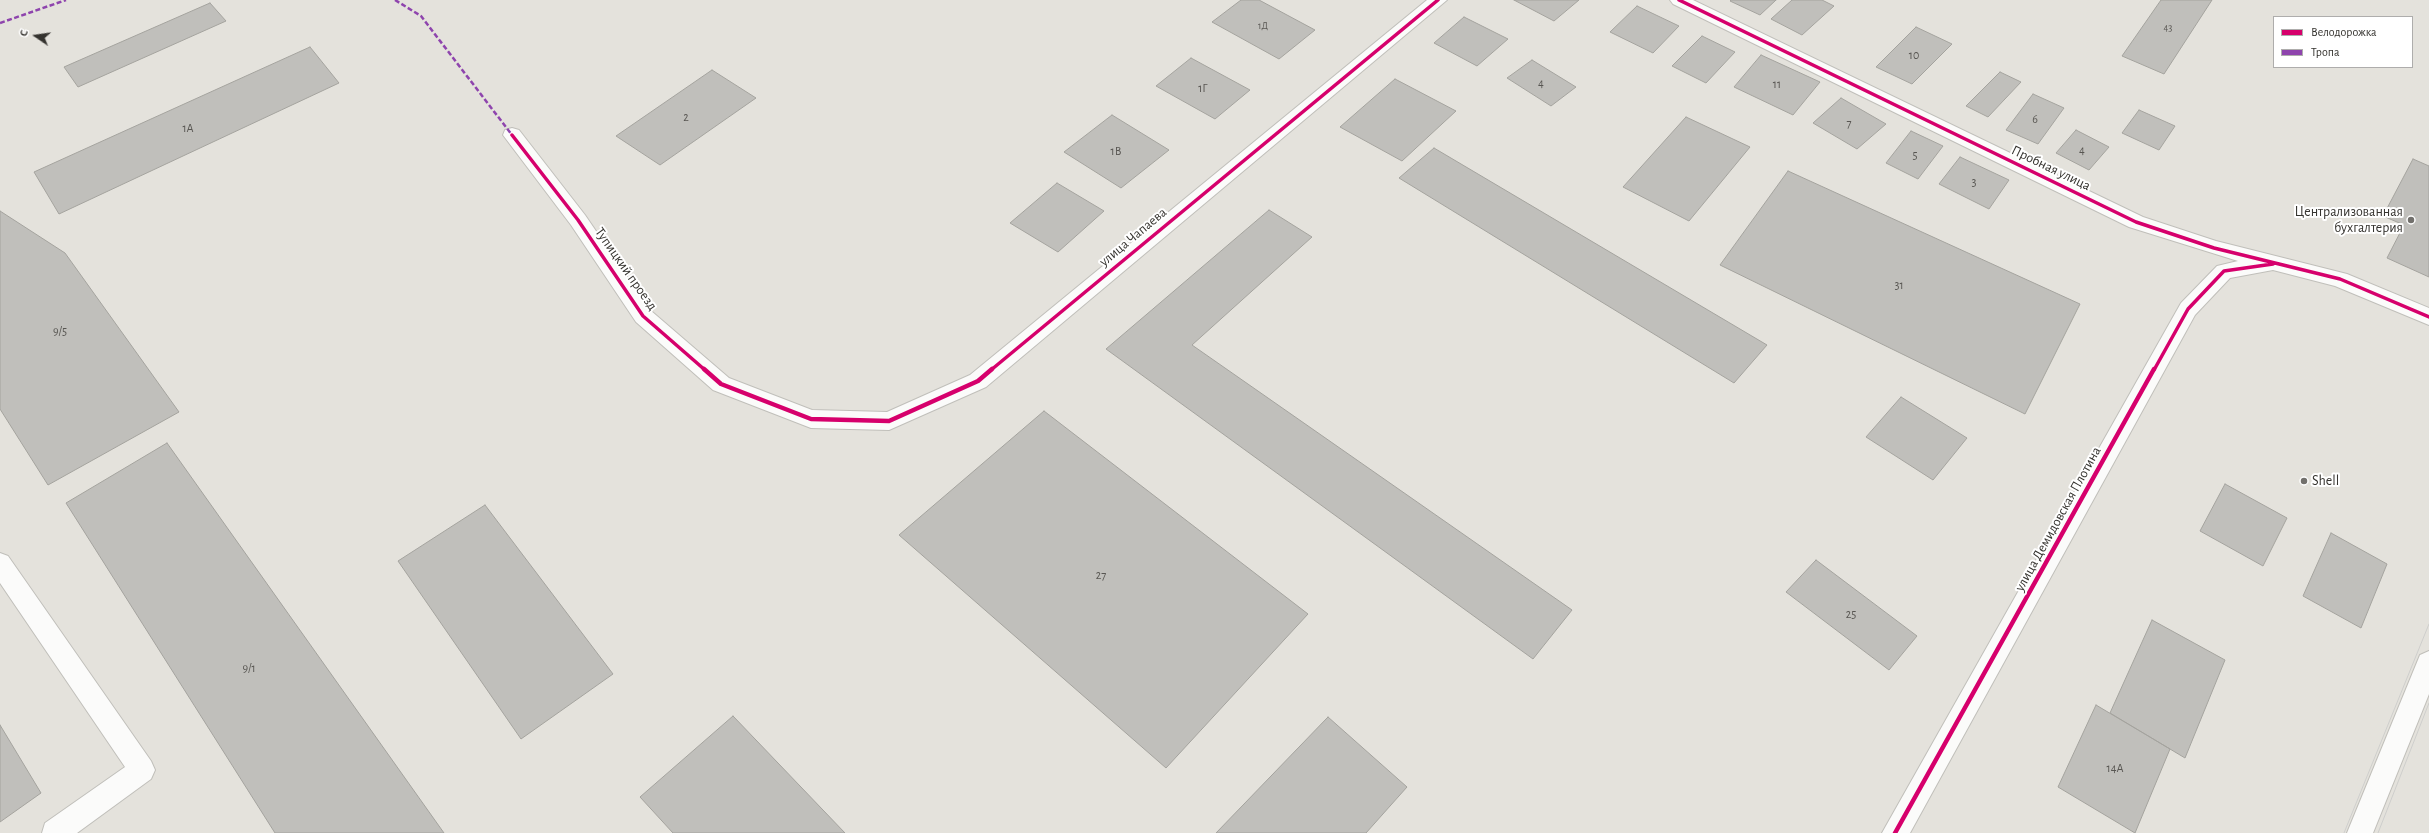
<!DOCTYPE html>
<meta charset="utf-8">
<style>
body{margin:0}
#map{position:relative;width:2429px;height:833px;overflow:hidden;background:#e4e2dc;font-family:"Alegreya Sans",sans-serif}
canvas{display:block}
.legend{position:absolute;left:2273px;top:16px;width:140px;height:52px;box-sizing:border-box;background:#fff;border:1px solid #aeadac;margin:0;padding:5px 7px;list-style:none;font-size:12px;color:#35332f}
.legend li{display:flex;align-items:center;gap:8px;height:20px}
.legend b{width:20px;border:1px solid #aeadac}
.north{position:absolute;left:16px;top:16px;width:40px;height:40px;-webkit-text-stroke:3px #fff;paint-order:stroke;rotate:283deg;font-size:11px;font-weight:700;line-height:16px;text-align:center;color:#35332f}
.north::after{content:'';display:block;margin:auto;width:14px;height:18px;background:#35332f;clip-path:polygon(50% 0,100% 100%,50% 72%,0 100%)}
</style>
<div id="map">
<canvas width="2429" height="833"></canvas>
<ul class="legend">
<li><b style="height:5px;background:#d6006c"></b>Велодорожка</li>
<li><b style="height:5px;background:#8e44ad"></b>Тропа</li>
</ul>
<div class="north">С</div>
</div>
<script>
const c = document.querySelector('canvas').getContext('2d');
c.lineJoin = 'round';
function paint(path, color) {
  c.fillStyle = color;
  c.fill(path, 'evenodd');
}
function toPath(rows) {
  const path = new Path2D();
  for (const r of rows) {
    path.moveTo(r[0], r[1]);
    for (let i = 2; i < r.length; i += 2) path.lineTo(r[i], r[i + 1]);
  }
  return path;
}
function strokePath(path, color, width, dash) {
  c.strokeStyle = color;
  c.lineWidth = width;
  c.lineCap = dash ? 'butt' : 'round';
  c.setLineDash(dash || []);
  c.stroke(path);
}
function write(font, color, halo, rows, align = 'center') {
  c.font = font + ' "Alegreya Sans",sans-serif';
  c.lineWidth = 4;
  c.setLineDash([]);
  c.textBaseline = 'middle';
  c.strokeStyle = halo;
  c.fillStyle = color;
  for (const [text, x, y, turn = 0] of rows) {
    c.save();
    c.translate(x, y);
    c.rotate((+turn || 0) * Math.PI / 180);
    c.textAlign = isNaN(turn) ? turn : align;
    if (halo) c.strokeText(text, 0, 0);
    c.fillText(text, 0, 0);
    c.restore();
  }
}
const building = toPath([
 [1241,0,1259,0,1315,30,1279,59,1212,22,1241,0],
 [1514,0,1579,0,1554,21,1514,0],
 [1776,0,1760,15,1730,1,1731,0,1776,0],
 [1792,0,1822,0,1834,6,1802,35,1771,19,1792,0],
 [2161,0,2212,0,2164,74,2122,56,2161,0],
 [210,3,226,21,78,87,64,67,210,3],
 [1637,6,1679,26,1653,53,1610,32,1637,6],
 [1464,17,1508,39,1477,66,1434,43,1464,17],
 [1916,27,1952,44,1912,84,1876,67,1916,27],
 [1702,36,1735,52,1706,83,1672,66,1702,36],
 [310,47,339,83,59,214,34,172,310,47],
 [1761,55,1820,82,1793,115,1734,87,1761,55],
 [1191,58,1250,90,1215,119,1156,86,1191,58],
 [1532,60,1576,87,1551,106,1507,78,1532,60],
 [712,70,756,98,660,165,616,136,712,70],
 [2000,72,2021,82,1988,117,1966,106,2000,72],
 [1395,79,1456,111,1402,161,1340,127,1395,79],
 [2033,94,2064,108,2038,144,2006,130,2033,94],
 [1841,98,1886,124,1857,149,1813,123,1841,98],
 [2139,110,2175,126,2159,150,2122,133,2139,110],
 [1112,115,1169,150,1121,188,1064,152,1112,115],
 [1686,117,1750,147,1689,221,1623,187,1686,117],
 [2076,130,2109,147,2089,170,2056,153,2076,130],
 [1911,131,1943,146,1918,179,1886,163,1911,131],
 [1434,148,1767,345,1734,383,1399,178,1434,148],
 [1960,157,2009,180,1989,209,1939,184,1960,157],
 [2413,159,2429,166,2429,277,2387,258,2404,225,2383,216,2413,159],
 [1788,171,2080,304,2025,414,1720,265,1788,171],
 [1057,183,1104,211,1058,252,1010,223,1057,183],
 [1269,210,1312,237,1192,345,1572,610,1533,659,1106,349,1269,210],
 [0,211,65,253,179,412,48,485,0,409,0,211],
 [1901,397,1967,438,1933,480,1866,437,1901,397],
 [1044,411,1308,614,1166,768,899,535,1044,411],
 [167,443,444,833,275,833,66,503,167,443],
 [2225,484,2287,518,2263,566,2200,531,2225,484],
 [485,505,613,674,521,739,398,561,485,505],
 [2331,533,2387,564,2361,628,2303,596,2331,533],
 [1816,560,1917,636,1889,670,1786,592,1816,560],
 [2152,620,2225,660,2185,758,2110,713,2152,620],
 [2096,705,2170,749,2135,833,2058,787,2096,705],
 [733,716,845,833,673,833,640,797,733,716],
 [1328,717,1407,787,1366,833,1216,833,1328,717],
 [0,725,41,793,0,822,0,725]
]);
const service = toPath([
 [0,553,8,556,151,761,155,770,151,779,77,833,42,833,45,823,125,767,0,583,0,553]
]);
const minor = toPath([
 [1427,0,1447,0,986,387,889,430,811,428,713,390,636,322,571,225,503,135,505,130,512,128,519,130,585,215,650,310,729,378,812,410,887,412,970,375,1427,0],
 [1670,0,1693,0,2143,217,2216,241,2347,274,2429,308,2429,325,2335,286,2273,270,2230,278,2195,315,1910,833,1882,833,2181,303,2217,266,2238,261,2129,227,1673,4,1670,0]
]);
const primary = toPath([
 [2429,651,2429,694,2373,833,2347,833,2420,655,2429,651]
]);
const tram = toPath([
 [2344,833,2429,624],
 [2378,833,2429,703]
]);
const quiet = toPath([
 [395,0,421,16,512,135],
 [0,23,66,0]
]);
const cyclewayFar1 = toPath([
 [1679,0,2136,222,2214,248,2340,279,2429,317],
 [512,135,578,220,643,316,705,370],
 [991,370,1438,0],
 [2154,370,2188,309,2224,271,2273,264]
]);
const cycleway = toPath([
 [704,369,721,384,811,419,889,421,978,381,992,369],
 [1895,833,2154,369]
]);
const markers = [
 [2411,220,4,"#72706c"],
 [2304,481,4,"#72706c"]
];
const farNumbernames = [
 ["1Д",1263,26],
 ["43",2168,28]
];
const numberNames = [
 ["10",1914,55],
 ["4",1541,83],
 ["11",1777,84],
 ["1Г",1203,88],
 ["2",686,117],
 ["6",2035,119],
 ["7",1849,123],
 ["1А",188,128],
 ["4",2082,150],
 ["1В",1116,151],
 ["5",1915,155],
 ["3",1974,182],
 ["31",1899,285],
 ["9/5",60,331],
 ["27",1101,575],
 ["25",1851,614],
 ["9/1",249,668],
 ["14А",2115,768]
];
const streetNames = [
 ["Пробная улица",2051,168,26],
 ["улица Чапаева",1133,237,-40],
 ["Тупицкий проезд",626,269,55],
 ["улица Демидовская Плотина",2058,519,-61]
];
const poiNames = [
 ["Централизованная",2403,212],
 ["бухгалтерия",2403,228],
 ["Shell",2312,481,"left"]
];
paint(building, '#c0bfbb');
strokePath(building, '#a4a39e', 1);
strokePath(service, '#c0bfba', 2);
strokePath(minor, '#c0bfba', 2);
strokePath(primary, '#c0bfba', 2);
paint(service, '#fbfbfa');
paint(minor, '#fbfbfa');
paint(primary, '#fbfbfa');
strokePath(tram, '#cececc', 1);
strokePath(quiet, '#8e44ad', 2.5, [5, 2.5]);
strokePath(cyclewayFar1, '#d6006c', 3.5);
strokePath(cycleway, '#d6006c', 4.5);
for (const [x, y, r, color] of markers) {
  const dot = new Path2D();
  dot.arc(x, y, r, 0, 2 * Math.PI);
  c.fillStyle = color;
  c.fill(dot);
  strokePath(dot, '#fff', 1.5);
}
write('10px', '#585652', null, farNumbernames);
write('12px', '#585652', null, numberNames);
write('14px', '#35332f', '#fff', streetNames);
write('14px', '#35332f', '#fff', poiNames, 'right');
</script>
